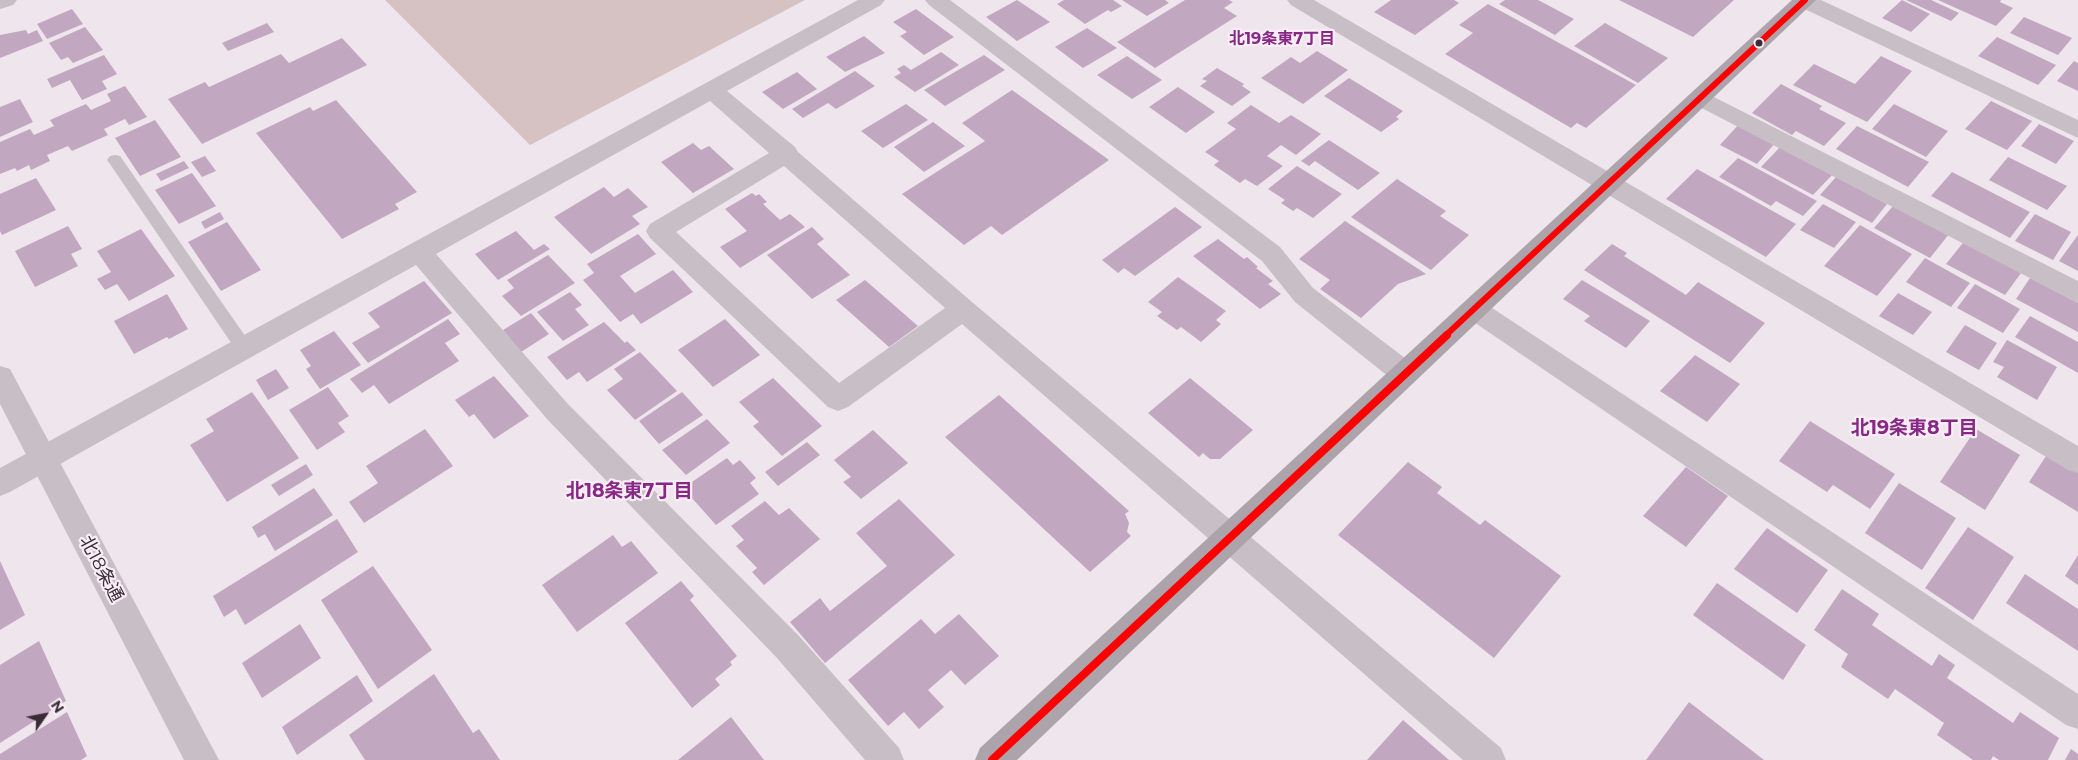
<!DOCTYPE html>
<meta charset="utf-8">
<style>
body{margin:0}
#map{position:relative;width:2078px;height:760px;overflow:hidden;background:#efe5ec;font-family:Montserrat,sans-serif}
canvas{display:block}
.north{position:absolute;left:20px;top:690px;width:50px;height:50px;-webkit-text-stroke:4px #faeef6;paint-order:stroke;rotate:57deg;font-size:14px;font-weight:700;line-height:20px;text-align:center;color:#3a2b39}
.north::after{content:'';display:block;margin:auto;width:18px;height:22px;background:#3a2b39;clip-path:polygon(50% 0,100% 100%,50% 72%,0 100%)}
</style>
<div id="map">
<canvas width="2078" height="760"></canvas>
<div class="north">N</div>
</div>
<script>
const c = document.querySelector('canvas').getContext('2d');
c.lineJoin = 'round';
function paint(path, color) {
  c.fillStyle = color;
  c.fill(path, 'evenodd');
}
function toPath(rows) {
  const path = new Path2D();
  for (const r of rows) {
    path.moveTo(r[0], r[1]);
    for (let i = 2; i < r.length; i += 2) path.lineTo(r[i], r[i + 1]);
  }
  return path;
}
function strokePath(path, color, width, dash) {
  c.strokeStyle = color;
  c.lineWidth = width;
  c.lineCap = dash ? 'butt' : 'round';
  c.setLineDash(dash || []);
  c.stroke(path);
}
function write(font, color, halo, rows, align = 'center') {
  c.font = font + ' Montserrat,"Noto Sans JP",sans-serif';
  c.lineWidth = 4.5;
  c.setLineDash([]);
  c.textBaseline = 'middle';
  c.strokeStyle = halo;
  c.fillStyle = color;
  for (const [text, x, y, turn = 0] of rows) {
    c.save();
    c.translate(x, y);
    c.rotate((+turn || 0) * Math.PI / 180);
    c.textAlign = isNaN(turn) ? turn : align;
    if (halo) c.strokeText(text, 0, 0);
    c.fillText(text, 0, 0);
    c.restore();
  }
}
const green = toPath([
 [385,0,805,0,530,145]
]);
const building = toPath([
 [1017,0,1050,22,1017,41,986,17],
 [1064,0,1113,0,1122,6,1111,12,1108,10,1085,24,1057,4],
 [1122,0,1165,0,1169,3,1147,16],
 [1185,0,1229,0,1233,2,1224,8,1237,16,1155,68,1117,42],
 [1391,0,1454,0,1459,3,1415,35,1374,12],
 [1505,0,1538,0,1574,19,1555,35,1499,4],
 [1619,0,1734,0,1693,37],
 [1902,0,1930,14,1911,32,1882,18],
 [1906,0,1931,0,1959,13,1951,21],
 [1938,0,2001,0,2000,2,2013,8,1996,26],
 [1488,4,1636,85,1586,128,1577,123,1571,128,1445,54,1473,33,1459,25],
 [72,9,83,24,47,39,37,24],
 [916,9,954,37,924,55,900,36,907,32,893,22],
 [2024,17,2072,38,2058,55,2010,33],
 [267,23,274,32,228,51,222,43],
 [1605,23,1668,58,1638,83,1574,46],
 [85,27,103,50,73,63,68,57,61,60,49,43],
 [1087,28,1117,48,1083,68,1055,47],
 [26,30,28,34,37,30,43,41,0,58,0,35],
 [864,36,885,53,845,72,826,57],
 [1997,37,2056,65,2038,85,1978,56],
 [342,38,367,65,202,144,168,99,205,82,209,87,281,54,289,63],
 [1317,51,1348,70,1303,104,1261,78,1291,57,1300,63],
 [941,52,959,65,915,92,894,77,901,73,897,69,904,65,911,70],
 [104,55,117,74,102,81,107,89,82,100,70,80,52,88,47,79],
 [984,55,1005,70,945,106,924,90],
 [1127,56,1162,80,1132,99,1097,75],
 [1881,56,1912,71,1867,122,1793,85,1814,64,1855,84],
 [2074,61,2078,63,2078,91,2057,81],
 [1217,68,1244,84,1242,86,1251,92,1232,106,1200,86,1207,81,1202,79],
 [855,71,875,86,836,109,828,103,803,118,792,109],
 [797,72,817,89,783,109,762,92],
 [1349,78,1403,111,1396,117,1399,119,1381,132,1324,96],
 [1781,84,1822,106,1819,109,1846,123,1824,146,1796,131,1792,135,1752,113],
 [125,86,147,117,129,125,125,119,104,129,108,135,72,151,68,146,47,155,50,161,31,170,29,165,17,171,15,168,0,174,0,142,30,129,34,135,54,126,50,120,86,104,91,110,111,101,107,94],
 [1178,87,1215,112,1186,133,1149,107],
 [1012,90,1109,160,1002,235,991,226,964,245,902,194,985,141,962,123],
 [20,99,33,122,0,137,0,107],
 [336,100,417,192,395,204,399,209,342,239,256,133,310,107,313,111],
 [1991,101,2032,121,2007,150,1965,129],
 [906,104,928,120,883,148,861,131],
 [1894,104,1948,131,1926,157,1872,129],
 [1251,105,1279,123,1291,115,1321,134,1296,155,1281,145,1267,156,1283,166,1257,186,1245,179,1240,183,1214,165,1219,161,1205,152,1236,129,1227,123],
 [155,120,181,157,140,176,115,138],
 [933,122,965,146,924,172,894,147],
 [1740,123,1776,142,1757,164,1720,145],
 [2039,124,2074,141,2056,164,2021,146],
 [1857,126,1929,162,1908,187,1836,149],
 [1329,140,1380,173,1358,190,1315,161,1309,166,1301,161],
 [693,143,701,150,709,146,734,169,693,193,661,162],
 [1781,146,1833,174,1813,195,1761,167],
 [205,156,216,171,202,177,191,162],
 [2008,157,2067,186,2047,210,1989,180],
 [1738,158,1817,201,1803,216,1776,201,1771,206,1719,177],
 [184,161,189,168,161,181,156,174],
 [1297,166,1342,194,1313,218,1297,208,1293,211,1281,203,1285,200,1268,189],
 [1697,169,1796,224,1766,257,1666,199],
 [1952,172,2030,212,2010,238,1931,196],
 [192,173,216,206,179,224,155,190],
 [1836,177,1887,204,1872,223,1820,195],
 [36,178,56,210,2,235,0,231,0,194],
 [1397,179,1446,211,1440,216,1469,235,1431,270,1351,217],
 [604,187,614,197,628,188,648,207,632,216,640,224,591,254,554,217],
 [752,193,756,196,759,194,767,202,763,204,780,220,790,214,805,227,740,268,720,247,747,231,725,209],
 [1823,204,1856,222,1834,248,1800,230],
 [1894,205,1949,234,1930,258,1874,228],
 [1175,207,1202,227,1135,276,1124,268,1118,273,1102,260],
 [220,212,224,219,205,229,201,222],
 [2035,214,2071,232,2053,260,2015,241],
 [1345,221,1426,274,1398,284,1361,318,1320,289,1330,280,1299,259],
 [227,222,261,270,221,291,188,242],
 [1860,225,1912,254,1877,296,1824,266],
 [68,226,82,249,71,254,78,266,35,287,15,251],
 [812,227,824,239,817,244,850,275,812,299,767,255],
 [141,229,175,276,129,301,117,284,105,290,97,279,111,272,97,251],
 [516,231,534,250,544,244,550,249,498,280,475,254],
 [638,234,656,254,620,276,635,293,673,270,693,292,641,324,633,314,620,322,583,280,594,273,587,264],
 [2078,235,2078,271,2059,261],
 [1218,239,1244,259,1247,257,1258,267,1256,268,1273,281,1268,284,1281,294,1260,309,1193,256],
 [1966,239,2024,269,2005,295,1946,264],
 [1612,244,1627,253,1624,256,1686,295,1698,282,1765,323,1730,363,1584,270],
 [548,255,575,283,521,316,502,296,514,288,507,280],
 [1925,258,1970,283,1951,307,1906,282],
 [1178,277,1226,311,1216,320,1221,324,1201,342,1181,327,1177,330,1157,316,1162,312,1148,302],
 [2030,278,2078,303,2078,332,2016,299],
 [865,280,918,326,889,347,836,300],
 [1582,280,1650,321,1626,348,1584,321,1590,316,1563,299],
 [424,281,452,313,368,363,352,343,380,327,368,313],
 [1975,284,2020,309,2003,333,1957,308],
 [570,292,582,305,575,309,589,325,563,341,537,312],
 [1898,293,1932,312,1913,335,1879,316],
 [167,294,188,329,169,339,167,337,134,354,114,321],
 [531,313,549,334,521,352,503,330],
 [2030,316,2078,342,2078,373,2015,337],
 [448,319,460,334,445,343,459,361,389,404,374,385,362,393,350,379],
 [725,319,760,355,713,387,678,350],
 [604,322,625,343,627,341,636,350,587,382,579,372,567,380,547,357],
 [1965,325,1997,343,1979,370,1946,352],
 [334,331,361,365,320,389,306,369,311,366,300,350],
 [2007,340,2057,367,2037,400,1997,377,2004,367,1993,362],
 [640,352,677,391,635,420,607,390,623,379,614,369],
 [1695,355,1740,384,1707,422,1660,391],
 [276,369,289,388,268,400,256,380],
 [494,376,529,416,494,439,474,414,469,417,455,400],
 [773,378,822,426,782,456,753,426,759,422,739,402],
 [1190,378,1253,430,1220,459,1210,459,1203,453,1199,457,1148,413],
 [328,387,349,416,338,423,345,432,317,450,289,410],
 [252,392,299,458,227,502,190,445,214,431,206,419],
 [682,392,703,415,659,444,639,421],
 [999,395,1129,511,1125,514,1129,523,1127,532,1131,536,1090,572,945,437],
 [707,419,730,443,686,475,662,450],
 [1810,421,1895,474,1870,509,1833,485,1827,492,1779,461],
 [425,429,453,466,364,523,349,502,378,483,366,466],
 [1976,429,2020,455,1985,510,1940,482],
 [873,430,908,463,861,499,843,482,851,477,834,460],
 [807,442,820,455,778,486,765,472],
 [2050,450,2078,467,2078,512,2029,482],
 [727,458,733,465,740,460,756,478,750,483,759,494,716,525,683,488],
 [1408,462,1442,487,1437,493,1480,525,1485,520,1561,576,1494,658,1338,535],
 [306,464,313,475,279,496,271,485],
 [1686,467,1728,496,1686,547,1643,516],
 [1899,483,1956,518,1922,570,1865,533],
 [314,488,333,515,275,551,265,534,258,538,252,527],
 [899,499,955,555,825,663,790,622,820,598,830,611,887,566,856,533],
 [765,501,779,515,789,508,820,539,764,585,752,572,757,568,736,546,744,540,731,526],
 [337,519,358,552,245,625,236,609,224,617,213,596],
 [1968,527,2014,557,1973,620,1925,588],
 [1767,528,1828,570,1797,613,1734,569],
 [613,535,622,547,631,541,658,573,577,632,542,585],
 [2078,555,2078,585,2065,576],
 [0,561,25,615,0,630],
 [373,566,432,650,378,689,321,600],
 [2025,574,2078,609,2078,651,2006,603],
 [681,581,694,596,690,600,737,656,730,662,732,665,715,679,720,685,692,708,625,623],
 [1717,583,1806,645,1783,680,1693,615],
 [1842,589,1879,614,1872,625,1932,666,1939,654,1955,665,1947,678,2013,723,2020,712,2059,738,2048,760,1999,760,1993,756,1991,760,1973,760,1937,735,1944,723,1895,689,1888,699,1841,667,1848,654,1814,630],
 [959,614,999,656,965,685,951,670,928,690,944,707,919,729,904,712,888,726,848,680,921,619,935,634],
 [300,624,321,658,262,698,242,663],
 [39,641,66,701,0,743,0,665],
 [434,674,473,733,479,729,500,760,365,760,349,735],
 [357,675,373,701,297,755,282,727],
 [1689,702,1764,760,1646,760],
 [67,712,87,756,81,760,0,760,0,754],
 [731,717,764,760,678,760],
 [1403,720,1449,760,1367,760],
 [2071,749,2078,754,2078,760,2065,760]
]);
const service = toPath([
 [115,155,120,156,250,343,253,348,250,353,244,355,238,353,110,164,107,160,110,156,115,155]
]);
const minor = toPath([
 [0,0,17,0,13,5,0,9,0,0],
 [858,0,885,0,881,5,727,91,795,147,798,152,972,302,1501,748,1506,760,1463,760,962,324,848,407,838,411,828,407,650,238,646,231,650,224,769,153,710,101,436,254,567,403,799,636,899,748,904,760,865,760,777,658,547,419,416,265,10,492,0,496,0,468,858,0],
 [784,166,945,308,839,383,676,232,784,166],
 [925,0,950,0,1280,247,1313,288,1414,365,1418,373,1414,381,1404,384,1394,381,1295,302,1262,261,929,5,925,0],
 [1287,0,1314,0,2078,446,2078,473,2068,470,1291,5,1287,0],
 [1792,0,1821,0,2078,120,2078,138,1796,5,1792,0],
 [1700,90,2078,281,2078,303,1692,103,1689,98,1692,93,1700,90],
 [1474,299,1483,302,2078,694,2078,729,2066,725,1465,316,1461,309,1465,302,1474,299]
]);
const tertiary = toPath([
 [0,366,10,369,219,760,184,760,0,404,0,366]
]);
const primary = toPath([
 [1792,0,1816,0,1017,760,975,760,980,748,1792,0]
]);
const bus1Far1 = toPath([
 [1445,336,1805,0]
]);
const bus1 = toPath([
 [992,760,1447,335]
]);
const markers = [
 [1759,43,4.5,"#3a2b39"]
];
const farNeighbourhoodnames = [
 ["北19条東7丁目",1282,39]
];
const streetNames = [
 ["北18条通",101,569,62]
];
const neighbourhoodNames = [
 ["北19条東8丁目",1914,428],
 ["北18条東7丁目",629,491]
];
paint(green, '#d6c2c3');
paint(building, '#c2a7c0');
paint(service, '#c8bec6');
paint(minor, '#c8bec6');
paint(tertiary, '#c8bec6');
paint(primary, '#ada3ab');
strokePath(bus1Far1, '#f00', 6);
strokePath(bus1, '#f00', 8);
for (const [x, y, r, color] of markers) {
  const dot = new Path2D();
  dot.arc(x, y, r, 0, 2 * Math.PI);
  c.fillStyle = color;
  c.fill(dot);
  strokePath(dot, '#faeef6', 2);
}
write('bold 16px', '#872786', '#faeef6', farNeighbourhoodnames);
write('18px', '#3a2b39', '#faeef6', streetNames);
write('bold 19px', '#872786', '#faeef6', neighbourhoodNames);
</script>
